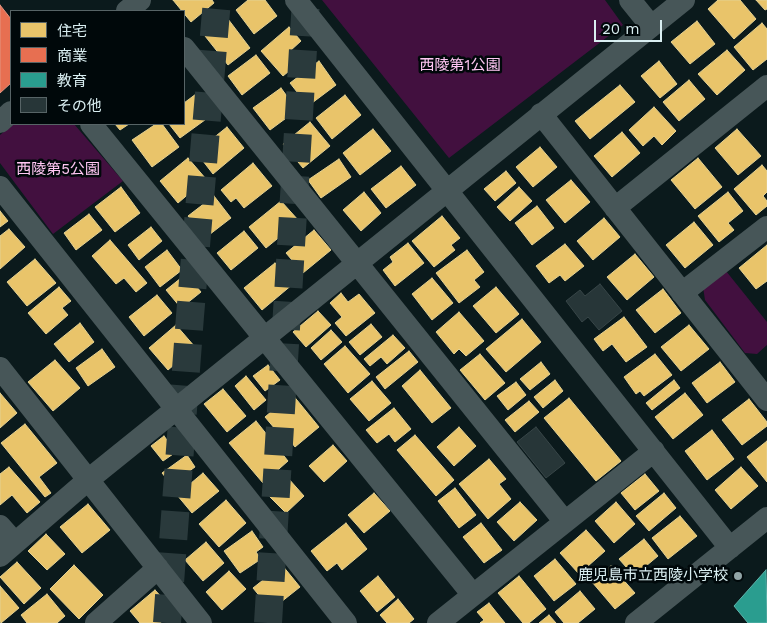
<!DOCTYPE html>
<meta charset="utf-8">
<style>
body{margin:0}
#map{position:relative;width:767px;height:623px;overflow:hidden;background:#0b1a1c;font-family:"Work Sans","Noto Sans JP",sans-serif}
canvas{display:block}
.legend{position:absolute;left:10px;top:10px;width:175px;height:115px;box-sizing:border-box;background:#00080a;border:1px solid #576466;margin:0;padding:6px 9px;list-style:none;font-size:15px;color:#d9eef1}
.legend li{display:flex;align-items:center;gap:10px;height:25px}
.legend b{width:25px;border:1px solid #576466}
.scale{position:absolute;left:594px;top:20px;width:68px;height:22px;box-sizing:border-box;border:2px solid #d9eef1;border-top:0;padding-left:6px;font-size:15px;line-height:18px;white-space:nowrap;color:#d9eef1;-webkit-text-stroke:4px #00080a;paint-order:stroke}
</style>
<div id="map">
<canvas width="767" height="623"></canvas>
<ul class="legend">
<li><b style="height:14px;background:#e9c46a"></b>住宅</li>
<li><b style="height:14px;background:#e76f51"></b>商業</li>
<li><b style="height:14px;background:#2a9d8f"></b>教育</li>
<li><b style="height:14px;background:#273638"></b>その他</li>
</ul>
<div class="scale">20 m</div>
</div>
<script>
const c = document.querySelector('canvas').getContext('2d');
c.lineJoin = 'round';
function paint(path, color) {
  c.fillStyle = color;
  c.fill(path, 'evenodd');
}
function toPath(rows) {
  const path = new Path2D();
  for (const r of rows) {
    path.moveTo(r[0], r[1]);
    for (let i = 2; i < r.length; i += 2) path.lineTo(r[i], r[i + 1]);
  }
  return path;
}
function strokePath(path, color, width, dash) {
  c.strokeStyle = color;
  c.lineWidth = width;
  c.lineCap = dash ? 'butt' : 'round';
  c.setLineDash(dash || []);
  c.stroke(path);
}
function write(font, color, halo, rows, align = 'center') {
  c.font = font + ' "Work Sans","Noto Sans JP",sans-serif';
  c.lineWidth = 5;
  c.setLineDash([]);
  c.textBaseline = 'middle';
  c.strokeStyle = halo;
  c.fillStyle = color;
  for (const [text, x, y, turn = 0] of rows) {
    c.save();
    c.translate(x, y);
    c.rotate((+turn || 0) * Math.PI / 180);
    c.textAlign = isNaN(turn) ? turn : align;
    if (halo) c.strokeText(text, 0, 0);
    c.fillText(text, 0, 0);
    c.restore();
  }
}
const green = toPath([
 [322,0,605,0,623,25,449,158],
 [13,124,74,124,123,181,53,234,0,163,0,135],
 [726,271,767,322,767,345,757,354,745,353,705,300,703,287]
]);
const homes = toPath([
 [173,0,212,0,214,3,191,22,173,0],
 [248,0,265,0,277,16,254,34,236,10,248,0],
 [718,0,740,0,756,19,734,39,708,9,718,0],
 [756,0,767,0,767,9,765,10,756,0],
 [228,19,250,48,228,65,205,36,228,19],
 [697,21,715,44,690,64,671,42,697,21],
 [762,23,767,29,767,59,753,70,734,47,762,23],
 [289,27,301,41,290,51,300,62,283,76,261,51,289,27],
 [727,50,745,70,717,95,698,74,727,50],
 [256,55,270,73,242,95,228,76,256,55],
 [319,61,336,85,308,106,290,83,319,61],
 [659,61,677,84,660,98,641,76,659,61],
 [689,80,705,99,679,121,663,102,689,80],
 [620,85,635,102,590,139,575,121,620,85],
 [281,88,297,110,270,130,253,108,281,88],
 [196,94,209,117,180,138,169,124,184,124,184,103,196,94],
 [345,95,361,115,332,139,316,118,345,95],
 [654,107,676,131,662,145,654,136,643,146,629,130,654,107],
 [310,122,330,146,303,168,283,144,310,122],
 [115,124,129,124,120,130,115,124],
 [156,124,162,124,179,147,152,167,132,140,156,124],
 [227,127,244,148,213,174,196,152,227,127],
 [373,129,391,151,360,175,343,153,373,129],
 [737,129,761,156,738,175,715,148,737,129],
 [622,132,640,153,612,177,594,156,622,132],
 [540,147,557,167,533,187,516,167,540,147],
 [188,158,206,179,178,203,160,181,188,158],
 [698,158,722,187,695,209,671,180,698,158],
 [339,159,351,177,321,198,308,180,339,159],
 [253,163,272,186,244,208,236,198,231,202,221,190,253,163],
 [762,165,767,171,767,192,763,196,767,201,767,206,756,215,734,189,762,165],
 [401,166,416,185,386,208,371,189,401,166],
 [506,171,516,183,495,201,484,189,506,171],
 [571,180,590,202,565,223,546,200,571,180],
 [121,187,140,213,115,232,95,207,121,187],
 [519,187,532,201,510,221,497,207,519,187],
 [364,192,381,213,361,231,343,210,364,192],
 [728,192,743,211,728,223,734,230,719,242,698,216,728,192],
 [214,196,231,218,205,238,188,216,214,196],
 [281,201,299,221,266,248,249,227,281,201],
 [537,206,554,228,532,245,515,223,537,206],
 [0,211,8,221,0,227,0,211],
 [89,214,102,230,76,250,64,233,89,214],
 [442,216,460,238,451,245,455,250,434,267,412,241,442,216],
 [604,218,620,237,593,260,577,241,604,218],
 [694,222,713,245,685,268,666,245,694,222],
 [151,227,162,241,139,260,128,245,151,227],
 [9,229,25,247,0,269,0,236,9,229],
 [314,230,331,250,303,273,286,253,314,230],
 [244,231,258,248,231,270,217,253,244,231],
 [110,240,147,283,136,292,124,278,116,284,92,256,110,240],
 [408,243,424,263,395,286,383,270,393,262,390,257,408,243],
 [565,244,584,266,565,281,560,275,549,283,536,266,565,244],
 [767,245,767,281,756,289,739,268,767,245],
 [167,250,182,270,160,287,145,267,167,250],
 [467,250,484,272,474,280,480,287,459,303,436,273,467,250],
 [635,254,654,277,627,300,607,277,635,254],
 [35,259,56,283,27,306,7,282,35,259],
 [275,263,293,284,262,310,244,288,275,263],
 [186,274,201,292,181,308,166,290,186,274],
 [432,278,453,303,432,320,412,294,432,278],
 [59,287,71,301,62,308,68,315,46,334,28,313,59,287],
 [496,287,519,314,496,333,473,306,496,287],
 [663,289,681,313,655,333,636,310,663,289],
 [341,293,348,302,359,294,375,313,346,336,335,323,342,317,330,303,341,293],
 [157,295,172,313,144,336,129,317,157,295],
 [318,311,331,325,306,347,293,332,318,311],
 [459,312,484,341,466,356,459,349,454,354,436,332,459,312],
 [624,317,647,347,626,362,612,344,603,351,594,339,624,317],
 [522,319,541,342,506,372,486,349,522,319],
 [80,323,94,342,69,362,54,344,80,323],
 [371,324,382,337,360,355,349,342,371,324],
 [176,325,195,347,168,370,149,348,176,325],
 [689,325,709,349,681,371,661,347,689,325],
 [331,330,342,342,321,360,311,348,331,330],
 [393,335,405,348,387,364,381,357,370,366,364,359,393,335],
 [345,346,370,374,348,393,324,364,345,346],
 [102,349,115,367,88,386,76,368,102,349],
 [409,351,418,362,385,389,376,377,409,351],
 [480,354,505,383,485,400,460,370,480,354],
 [655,354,672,375,644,396,640,391,636,394,624,377,655,354],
 [55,360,80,388,53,411,28,382,55,360],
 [541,362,550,374,530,390,520,379,541,362],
 [720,362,735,382,707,403,692,383,720,362],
 [268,365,280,380,265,391,253,376,268,365],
 [420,370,451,408,432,423,402,386,420,370],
 [246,376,266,400,254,410,235,386,246,376],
 [555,380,563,391,543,408,534,397,555,380],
 [674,380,680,388,652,410,646,403,674,380],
 [372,381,391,403,369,421,350,399,372,381],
 [516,382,526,395,508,410,497,396,516,382],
 [223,389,246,416,227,432,204,404,223,389],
 [0,393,17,413,0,428,0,393],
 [685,393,703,415,673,439,655,417,685,393],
 [292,394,319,427,295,447,289,439,286,442,265,417,292,394],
 [569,398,621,461,596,481,544,418,569,398],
 [749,399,767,422,767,426,742,445,722,420,749,399],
 [529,401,539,412,515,432,505,420,529,401],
 [394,408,411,429,395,442,389,434,377,443,366,430,394,408],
 [256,421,288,461,263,483,229,443,256,421],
 [25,424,57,463,39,477,51,493,45,497,1,443,25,424],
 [459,427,476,446,454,466,437,447,459,427],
 [712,430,734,459,707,480,685,451,712,430],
 [415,435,454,480,436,496,397,450,415,435],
 [164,436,176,452,163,461,151,446,164,436],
 [767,441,767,482,747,457,767,441],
 [333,445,347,461,324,482,309,466,333,445],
 [187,455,195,467,171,484,162,473,187,455],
 [489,459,506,479,499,484,511,499,488,519,459,484,489,459],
 [9,467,40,502,27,513,12,495,0,505,0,474,9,467],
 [741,467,758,486,731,509,715,490,741,467],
 [203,473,219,491,192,513,177,495,203,473],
 [645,474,659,491,635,510,621,493,645,474],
 [288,478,304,496,286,513,269,496,288,478],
 [455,488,476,515,459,528,438,501,455,488],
 [374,493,390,511,364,533,348,515,374,493],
 [664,493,676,508,649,531,636,516,664,493],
 [226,500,246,523,219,547,199,524,226,500],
 [520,502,537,520,514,541,497,522,520,502],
 [616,502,635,524,614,543,595,521,616,502],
 [88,504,110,530,82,553,60,527,88,504],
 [680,516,697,536,668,559,652,538,680,516],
 [346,523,367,549,342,570,337,563,327,571,311,551,346,523],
 [481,523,502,550,484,563,463,537,481,523],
 [586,530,605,551,579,574,560,553,586,530],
 [252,531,263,547,256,552,261,559,240,573,224,551,252,531],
 [46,534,65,554,47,570,28,551,46,534],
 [644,539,658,556,634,576,619,559,644,539],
 [206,542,224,563,203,581,185,560,206,542],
 [555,559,576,584,554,601,534,576,555,559],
 [17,562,41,588,24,604,0,577,17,562],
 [74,565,103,595,79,619,50,589,74,565],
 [282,565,300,587,271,610,253,588,282,565],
 [611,566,635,593,615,609,592,582,611,566],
 [229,571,246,589,222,610,206,592,229,571],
 [378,576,395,597,377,612,360,591,378,576],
 [519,576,546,609,529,623,523,623,498,593,519,576],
 [0,586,19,608,1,623,0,621,0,586],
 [155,590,174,611,160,623,140,623,130,611,155,590],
 [580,591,595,609,578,623,564,623,555,612,580,591],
 [47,594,65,616,57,623,27,623,21,615,47,594],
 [398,599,414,619,409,623,387,623,380,615,398,599],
 [489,603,505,623,480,623,484,620,477,612,489,603],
 [549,615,556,623,539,623,549,615]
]);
const shops = toPath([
 [0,5,11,19,11,83,0,93,0,5]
]);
const schools = toPath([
 [766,570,767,623,748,623,734,606,766,570]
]);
const building = toPath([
 [600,284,622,311,599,330,588,317,582,322,566,301,580,290,585,296,600,284],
 [536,427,565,463,546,478,517,442,536,427]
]);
const highwayTunnel = toPath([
 [167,623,190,316,217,0],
 [268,623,306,0]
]);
const minor = toPath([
 [296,0,730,548],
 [630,0,651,26],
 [127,11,140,0],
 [184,48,565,522],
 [541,114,767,400],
 [0,122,11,112],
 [91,124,473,595],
 [0,187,346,623],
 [615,208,767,86],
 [682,293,767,227],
 [0,368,201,623],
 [0,526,15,543],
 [0,556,88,480,684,0],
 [96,623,158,568],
 [438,623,654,451],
 [636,623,767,518]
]);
const markers = [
 [738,576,5,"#91a4a6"]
];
const parkNames = [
 ["西陵第1公園",460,66],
 ["西陵第5公園",58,170]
];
const poiNames = [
 ["鹿児島市立西陵小学校",728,576]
];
paint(green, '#42103f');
paint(homes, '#e9c46a');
strokePath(homes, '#e4d192', 1);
paint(shops, '#e76f51');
strokePath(shops, '#e39581', 1);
paint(schools, '#2a9d8f');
strokePath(schools, '#5eb5ac', 1);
paint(building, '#273638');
strokePath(building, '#384648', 1);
strokePath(highwayTunnel, '#2a3a3c', 28, [28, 14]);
strokePath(minor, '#475658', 22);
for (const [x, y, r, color] of markers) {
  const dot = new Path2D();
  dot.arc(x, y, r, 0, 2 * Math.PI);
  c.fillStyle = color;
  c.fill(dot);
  strokePath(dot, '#00080a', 2);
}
write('15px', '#ffc6f3', '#00080a', parkNames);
write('15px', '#d9eef1', '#00080a', poiNames, 'right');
</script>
